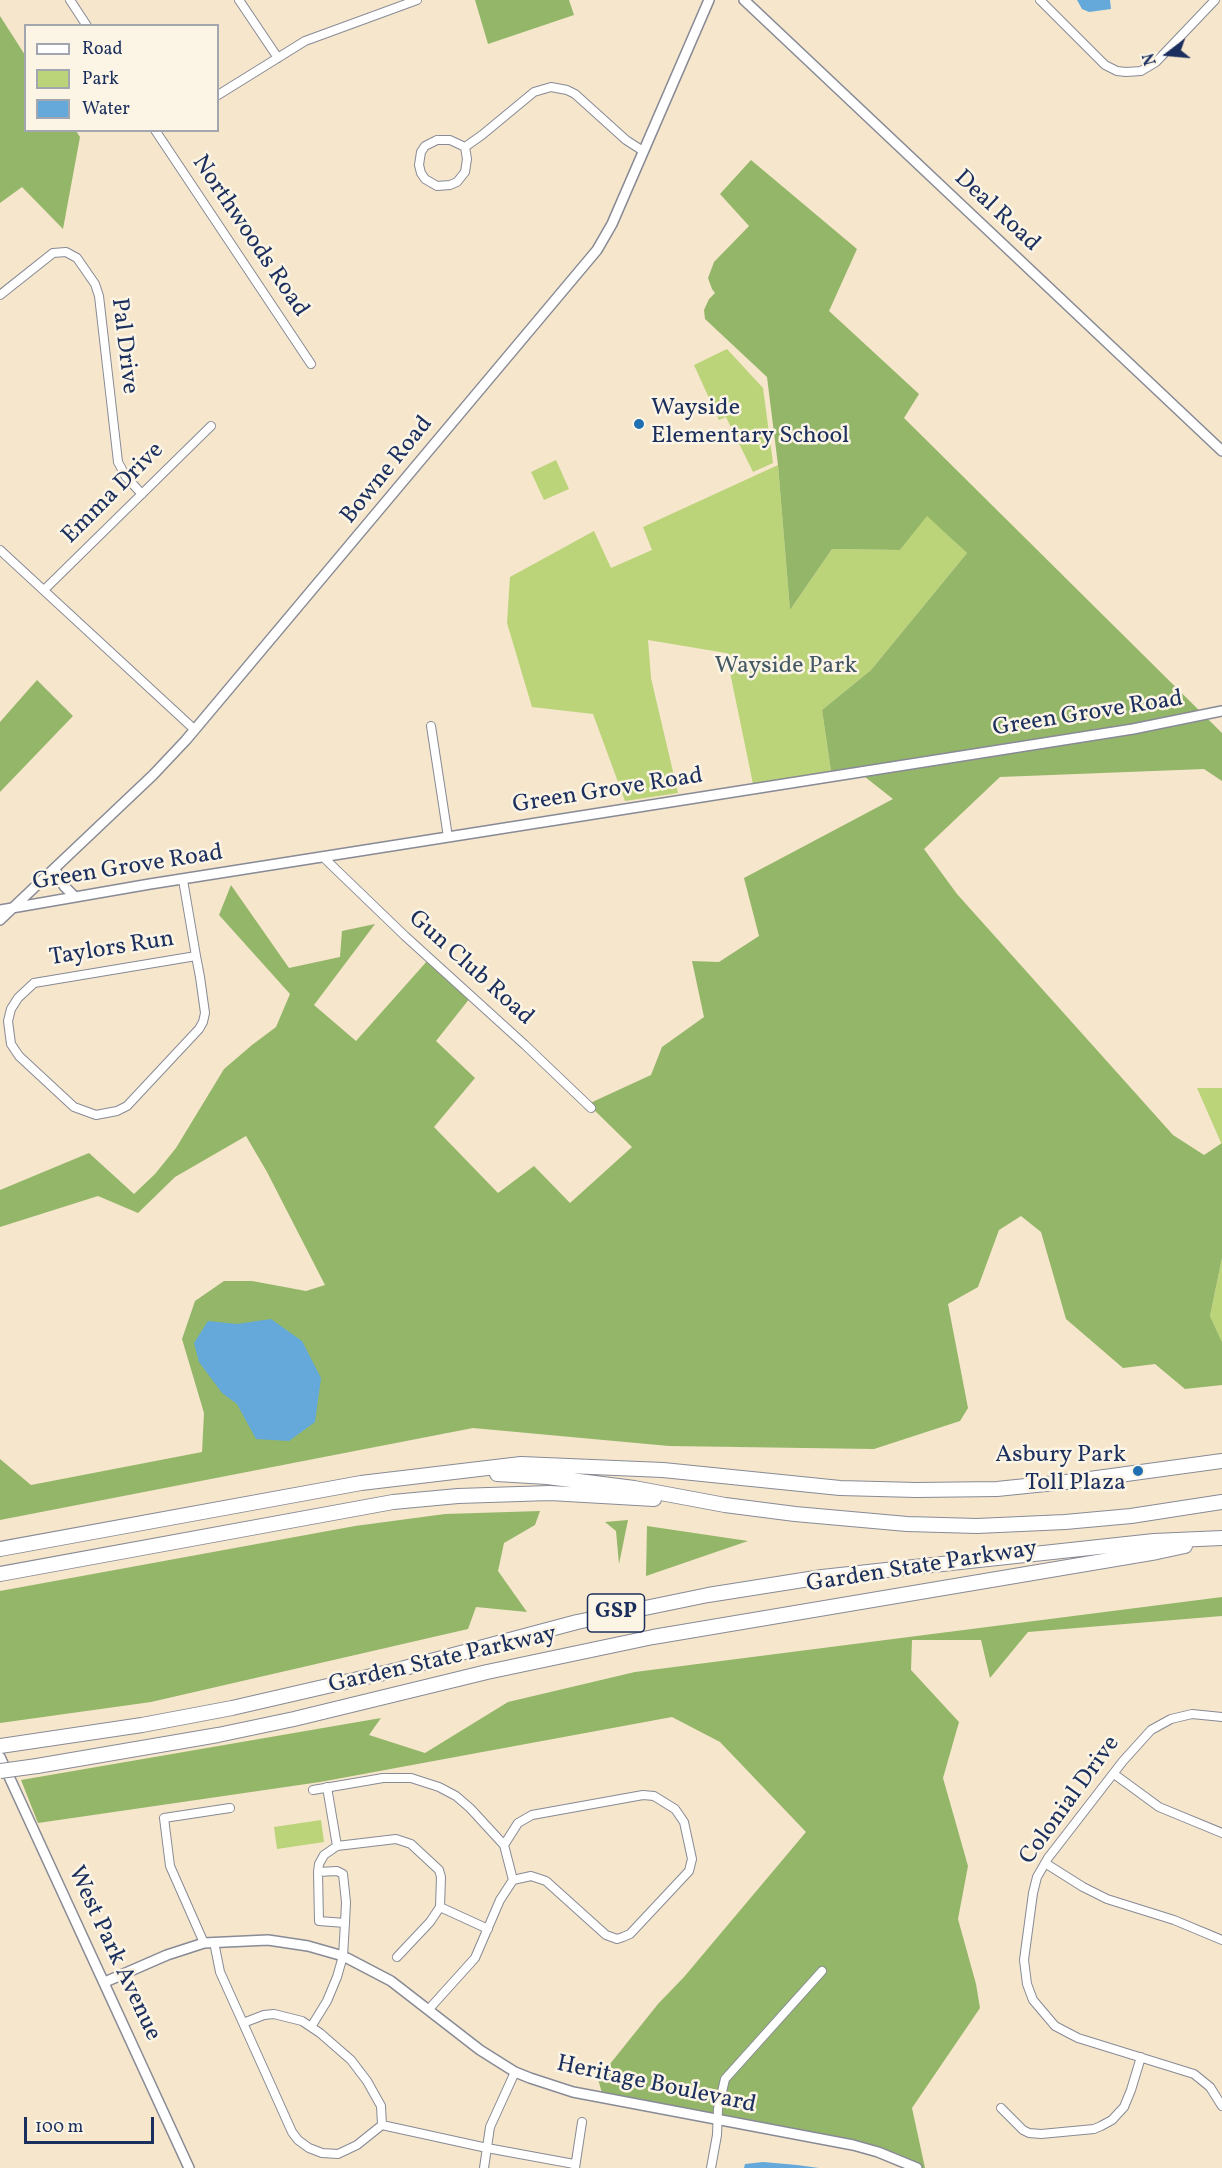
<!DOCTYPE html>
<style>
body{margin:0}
#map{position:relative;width:1222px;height:2168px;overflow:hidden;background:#f5e6cc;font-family:Vollkorn,serif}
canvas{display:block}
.legend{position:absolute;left:24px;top:24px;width:195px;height:108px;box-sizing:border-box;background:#fcf5e5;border:2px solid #a2a6af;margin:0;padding:8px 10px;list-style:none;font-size:18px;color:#1b2f5e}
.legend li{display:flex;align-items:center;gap:12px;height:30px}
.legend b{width:30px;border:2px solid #a2a6af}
.north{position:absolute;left:1138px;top:24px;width:60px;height:60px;-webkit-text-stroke:4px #fcf5e5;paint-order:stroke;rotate:254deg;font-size:16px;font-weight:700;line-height:24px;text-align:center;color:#1b2f5e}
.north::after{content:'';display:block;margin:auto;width:21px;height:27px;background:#1b2f5e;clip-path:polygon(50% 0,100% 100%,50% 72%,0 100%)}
.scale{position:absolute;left:24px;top:2117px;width:130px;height:27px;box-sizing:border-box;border:3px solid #1b2f5e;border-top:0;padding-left:8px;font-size:18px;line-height:21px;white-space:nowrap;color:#1b2f5e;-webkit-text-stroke:4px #fcf5e5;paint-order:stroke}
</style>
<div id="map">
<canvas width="1222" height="2168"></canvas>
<ul class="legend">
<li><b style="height:8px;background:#fff"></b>Road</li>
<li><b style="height:16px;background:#bbd479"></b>Park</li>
<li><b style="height:16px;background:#64a9da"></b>Water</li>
</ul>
<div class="north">N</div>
<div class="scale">100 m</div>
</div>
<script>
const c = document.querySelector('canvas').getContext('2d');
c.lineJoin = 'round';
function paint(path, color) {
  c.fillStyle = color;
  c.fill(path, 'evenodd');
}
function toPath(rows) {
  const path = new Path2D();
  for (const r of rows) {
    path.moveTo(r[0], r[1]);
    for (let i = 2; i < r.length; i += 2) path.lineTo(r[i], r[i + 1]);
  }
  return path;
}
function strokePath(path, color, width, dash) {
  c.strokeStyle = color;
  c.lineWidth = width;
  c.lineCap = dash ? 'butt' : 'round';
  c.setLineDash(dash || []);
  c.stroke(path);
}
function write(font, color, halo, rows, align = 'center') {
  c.font = font + ' Vollkorn,serif';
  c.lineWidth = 5;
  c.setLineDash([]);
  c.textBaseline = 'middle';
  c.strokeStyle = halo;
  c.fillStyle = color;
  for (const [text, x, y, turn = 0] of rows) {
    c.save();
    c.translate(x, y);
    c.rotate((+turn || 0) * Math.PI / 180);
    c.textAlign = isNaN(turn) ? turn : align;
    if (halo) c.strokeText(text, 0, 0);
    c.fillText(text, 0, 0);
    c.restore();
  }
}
const green = toPath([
 [727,349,763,388,773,463,753,472,726,417,719,420,694,365],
 [556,460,569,489,544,500,531,472],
 [778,465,790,610,832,549,900,550,927,515,967,553,871,670,822,710,831,771,753,784,726,653,648,640,651,678,678,793,625,801,593,714,532,707,507,623,510,577,594,531,611,568,652,550,643,527],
 [1197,1088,1222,1088,1222,1145],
 [1222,1258,1222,1342,1210,1316],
 [321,1820,324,1842,277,1849,274,1827]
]);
const forest = toPath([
 [475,0,569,0,574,15,488,44],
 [0,16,25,55,26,130,76,131,80,137,63,229,22,187,0,203],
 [751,160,857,249,829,311,919,394,904,418,1222,733,1222,781,1204,769,1000,777,924,849,957,894,1173,1135,1204,1155,1222,1143,1222,1258,1210,1316,1222,1342,1222,1385,1185,1389,1155,1364,1123,1368,1066,1319,1041,1232,1021,1216,999,1230,978,1287,948,1304,968,1408,960,1421,874,1449,669,1446,473,1428,0,1520,0,1459,31,1485,202,1452,204,1413,182,1339,195,1301,224,1281,252,1281,306,1291,325,1285,267,1172,246,1136,175,1177,138,1213,98,1196,0,1227,0,1190,89,1153,134,1194,155,1174,176,1148,224,1069,252,1045,276,1027,290,994,219,915,231,885,289,968,340,957,342,931,375,924,314,1005,356,1041,428,960,470,998,436,1041,475,1078,434,1127,498,1193,534,1166,570,1203,632,1147,588,1104,651,1075,662,1047,704,1017,692,961,719,962,759,936,744,878,893,799,860,773,831,771,822,710,871,670,967,553,927,516,900,550,832,549,790,610,778,465,767,377,705,319,704,310,709,299,715,293,712,289,708,278,714,262,749,226,720,194],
 [37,680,73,716,0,792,0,722],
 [540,1511,535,1525,504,1543,498,1571,527,1612,476,1607,468,1629,151,1702,0,1723,0,1591,355,1526,445,1514],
 [628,1520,619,1564,616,1531,605,1522],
 [647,1526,748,1541,646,1576],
 [1222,1597,1222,1616,1028,1632,990,1678,981,1640,912,1640,911,1670,959,1722,943,1778,968,1866,958,1919,976,1984,980,2008,912,2108,925,2168,911,2168,861,2145,604,2100,598,2079,658,2004,684,1977,806,1832,720,1742,672,1717,320,1782,38,1823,21,1780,381,1718,369,1735,425,1753,508,1702,635,1672]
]);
const water = toPath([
 [1077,0,1110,0,1111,9,1089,12,1082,9],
 [271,1319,302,1341,321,1378,315,1422,289,1441,256,1439,237,1404,222,1393,199,1362,194,1343,208,1321,237,1324],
 [763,2162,797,2165,819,2168,744,2168,745,2164]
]);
const minor = toPath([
 [70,0,87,26],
 [239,0,278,58],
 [1040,0,1105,65,1117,71,1126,72,1141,71,1156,62,1215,0],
 [218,95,305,41,417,0],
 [155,130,311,364],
 [437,140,450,140,465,147,467,159,465,172,457,182,450,185,437,186,425,179,421,173,419,165,421,152,425,146,437,140],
 [465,147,482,135,534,92,551,87,567,90,575,94,626,140,643,151],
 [0,295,53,253,66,252,77,258,95,284,99,296,118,462,126,477,142,494],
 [0,550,195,730],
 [44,590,211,426],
 [431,726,448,837],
 [323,857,405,936,525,1045,591,1108],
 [183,880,196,956,200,977,205,1013,203,1022,199,1029,127,1106,117,1111,96,1115,74,1107,19,1056,11,1044,8,1021,11,1009,18,998,34,983,196,956],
 [1222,1717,1192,1714,1171,1719,1151,1730,1123,1761,1048,1858,1037,1877,1033,1893,1024,1960,1027,1984,1033,2000,1055,2026,1078,2038,1194,2074,1210,2087,1222,2106],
 [1114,1774,1159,1807,1222,1833],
 [327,1787,337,1846],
 [313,1790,383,1778,411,1778,439,1787,456,1796,470,1808,504,1845,513,1880],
 [504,1845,518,1823,532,1815,643,1795,654,1796,675,1809,684,1822,692,1859,689,1871,630,1934,623,1937,617,1939,606,1935,546,1881,531,1876,513,1880],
 [1045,1863,1083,1887,1107,1899,1174,1920,1222,1940],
 [440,1907,488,1929],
 [345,1923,319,1921,318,1872,319,1864,324,1855,337,1846,396,1839,411,1844,439,1870,441,1877,440,1907,430,1922,397,1957],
 [214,1942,220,1972,243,2023,270,2083,292,2132,298,2140,309,2148,322,2153,338,2154,357,2145,382,2125,381,2106,367,2081,351,2060,320,2033,302,2021,274,2014,264,2015,243,2023],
 [204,1943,170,1866,164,1818,230,1808],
 [429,2009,475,1958,500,1900,513,1880],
 [311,2027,327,2001,337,1977,343,1956,345,1923,346,1902,343,1874,337,1871,318,1872],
 [1001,2108,1023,2130,1029,2133,1041,2134,1094,2129,1101,2126,1112,2120,1124,2107,1131,2090,1141,2057],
 [382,2125,487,2148,574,2164],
 [484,2168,490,2127,515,2072],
 [575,2168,582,2122],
 [711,2168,717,2135,718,2109,725,2079,822,1971]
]);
const tertiary = toPath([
 [744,0,1222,451],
 [55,869,64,886,75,897],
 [0,910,150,884,1133,729,1222,711],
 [0,920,153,775,186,740,597,250,612,224,709,0],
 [0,1757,189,2168],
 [347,1958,391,1981,480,2050,515,2072,530,2078,573,2092,853,2145,878,2152,917,2168],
 [105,1982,167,1955,204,1943,268,1940,308,1946,343,1956]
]);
const motorway = toPath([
 [497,1474,547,1477,634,1488,725,1505,795,1514,907,1524,977,1526,1065,1522,1131,1516,1222,1502],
 [0,1549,361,1483,521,1464,663,1470,840,1488,916,1490,997,1489,1075,1481,1222,1461],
 [0,1574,393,1502,458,1496,550,1493,654,1499],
 [0,1746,142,1725,232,1708,397,1670,577,1622,708,1595,822,1577,1154,1541,1222,1538],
 [37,1766,218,1735,294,1719,487,1672,653,1637,1157,1552,1185,1546]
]);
const motorwayBridge = toPath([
 [0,1771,37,1766]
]);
const markers = [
 [639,424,6,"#1f6fb2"],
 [1138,1471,6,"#1f6fb2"]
];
const shields = [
 [616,1613,57]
];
const shieldNames = [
 ["GSP",616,1613]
];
const streetNames = [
 ["Deal Road",996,212,43],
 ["Northwoods Road",249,237,56],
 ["Pal Drive",123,346,83],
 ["Bowne Road",388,471,-51],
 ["Emma Drive",114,494,-45],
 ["Green Grove Road",1088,715,-9],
 ["Green Grove Road",608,792,-9],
 ["Green Grove Road",128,869,-9],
 ["Taylors Run",112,950,-9],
 ["Gun Club Road",470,969,42],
 ["Garden State Parkway",922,1568,-9],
 ["Garden State Parkway",443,1661,-13],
 ["Colonial Drive",1071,1801,-54],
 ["West Park Avenue",113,1954,65],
 ["Heritage Boulevard",656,2086,12]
];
const poiNames = [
 ["Wayside",651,410],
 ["Elementary School",651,438],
 ["Asbury Park",1126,1457,"right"],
 ["Toll Plaza",1126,1485,"right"]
];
const parkNames = [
 ["Wayside Park",786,668]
];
paint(green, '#bbd479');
paint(forest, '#94b669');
paint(water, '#64a9da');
strokePath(minor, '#888a95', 10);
strokePath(tertiary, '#888a95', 12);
strokePath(motorway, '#888a95', 16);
strokePath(minor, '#fff', 8);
strokePath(tertiary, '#fff', 9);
strokePath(motorway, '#fff', 14);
strokePath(motorwayBridge, '#888a95', 16, []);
strokePath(motorwayBridge, '#fff', 14);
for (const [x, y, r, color] of markers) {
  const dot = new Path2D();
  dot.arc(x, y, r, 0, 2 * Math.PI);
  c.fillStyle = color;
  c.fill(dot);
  strokePath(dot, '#fcf5e5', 2);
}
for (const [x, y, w] of shields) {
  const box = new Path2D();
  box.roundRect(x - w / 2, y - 19, w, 38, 4.5);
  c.fillStyle = '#fcf5e5';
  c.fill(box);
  strokePath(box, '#1b2f5e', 1.5);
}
write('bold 22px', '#1b2f5e', null, shieldNames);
write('24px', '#1b2f5e', '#fcf5e5', streetNames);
write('24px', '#1b2f5e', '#fcf5e5', poiNames, 'left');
write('24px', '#435865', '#fcf5e5', parkNames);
</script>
